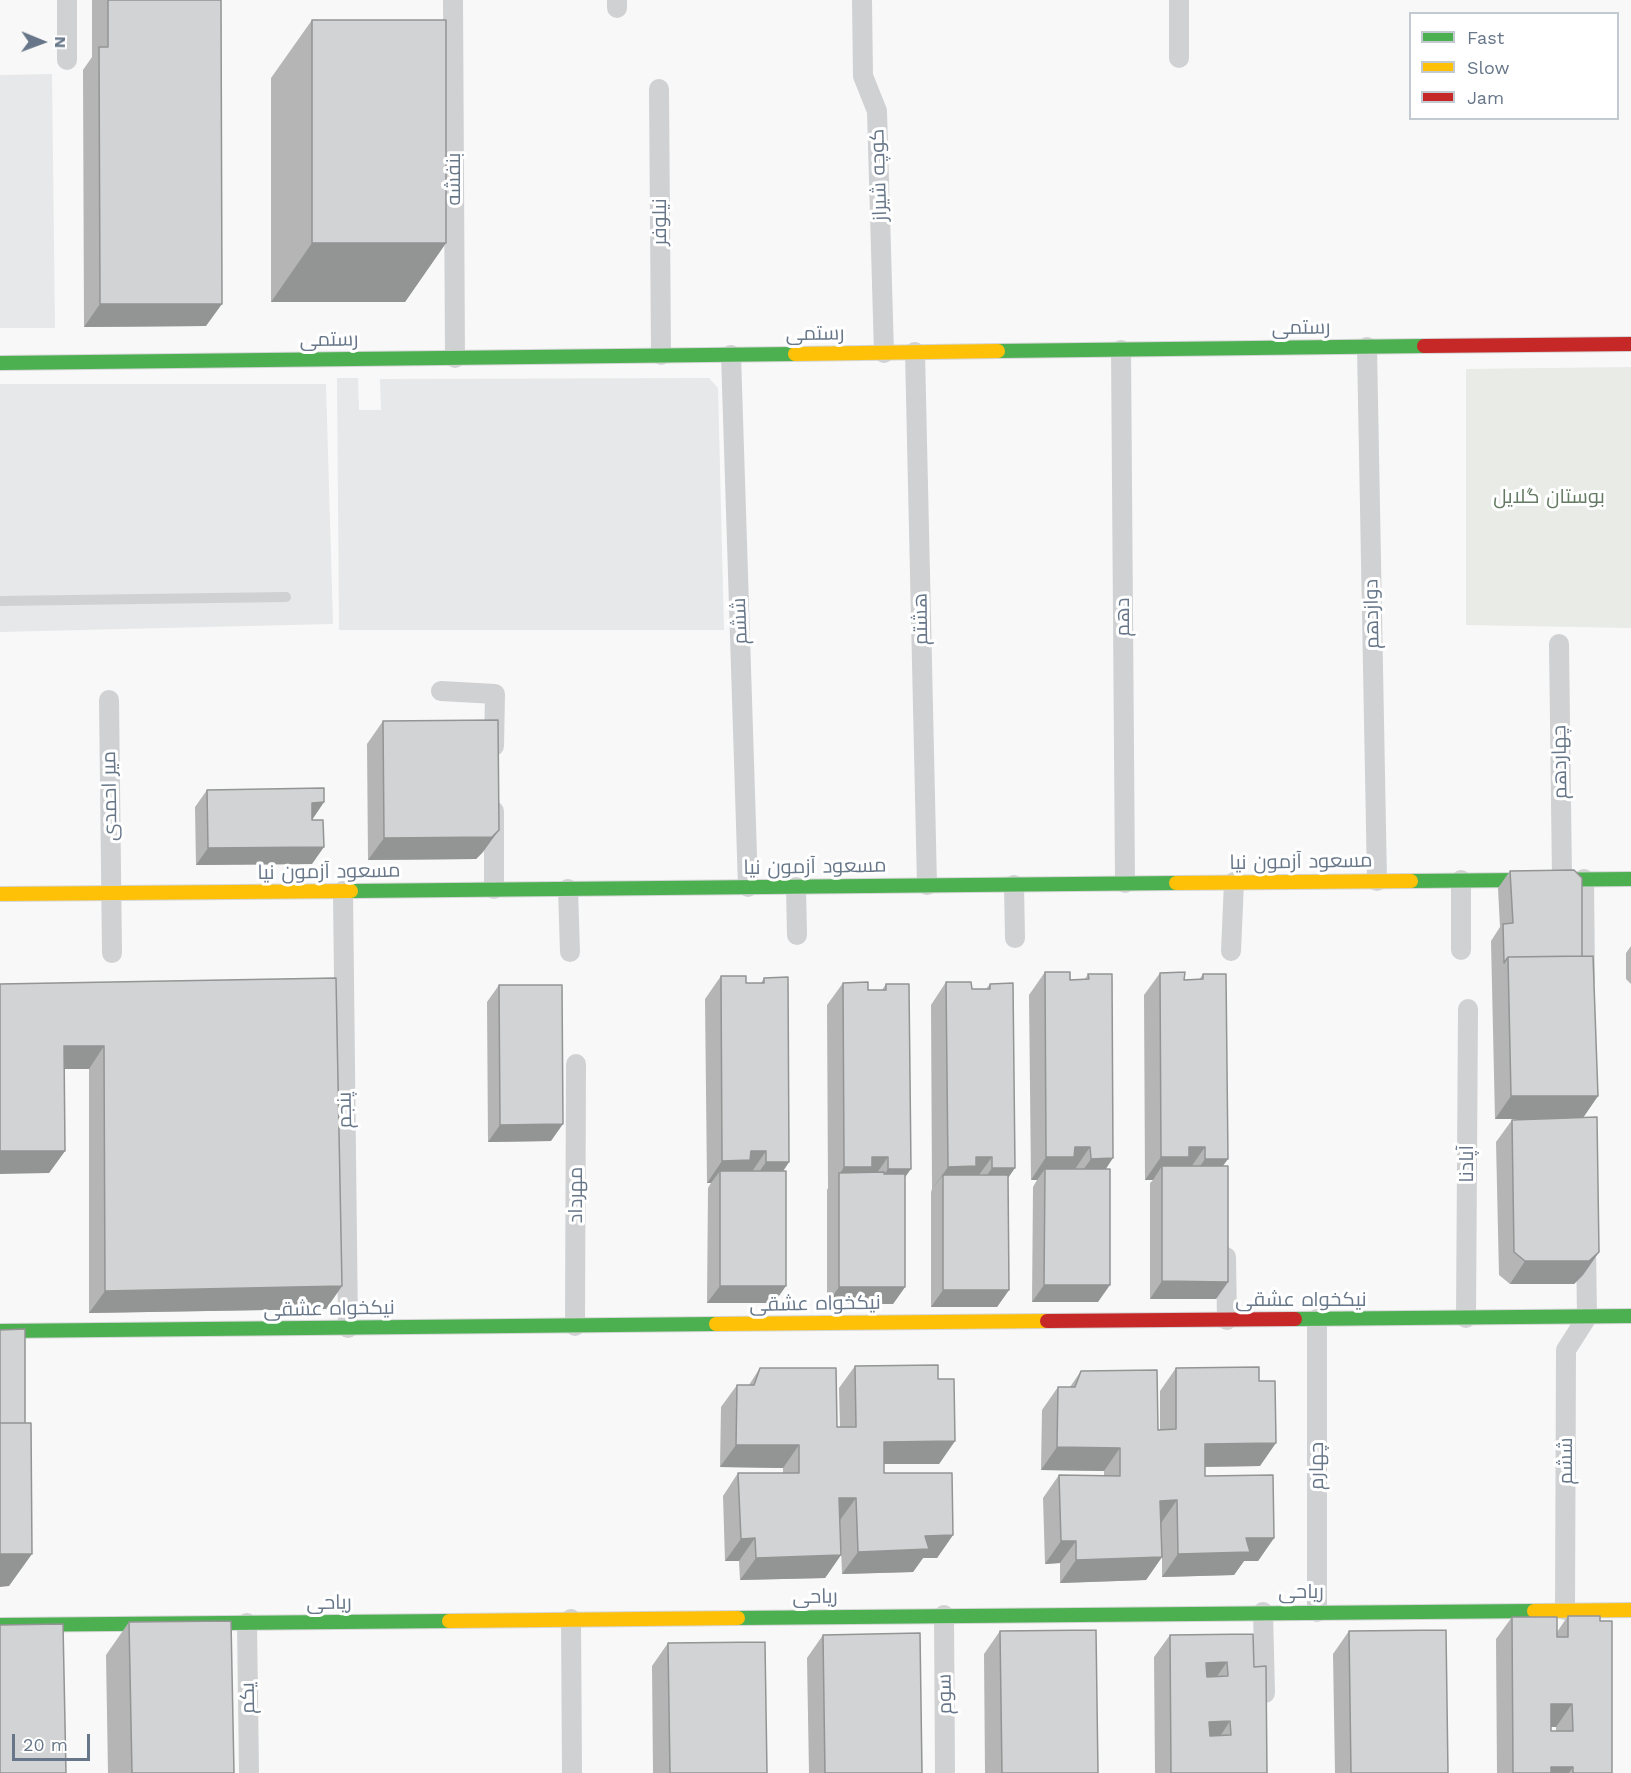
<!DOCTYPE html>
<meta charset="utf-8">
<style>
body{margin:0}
#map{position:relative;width:1631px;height:1773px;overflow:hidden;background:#f8f8f8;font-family:"Work Sans",sans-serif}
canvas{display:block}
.legend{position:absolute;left:1409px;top:12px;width:210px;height:108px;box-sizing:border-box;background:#fff;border:2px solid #c2c9d0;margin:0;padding:8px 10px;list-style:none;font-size:18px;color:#677789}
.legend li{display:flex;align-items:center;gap:12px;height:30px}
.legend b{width:30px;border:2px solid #c2c9d0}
.north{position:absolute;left:12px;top:12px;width:60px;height:60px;-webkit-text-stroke:4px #fff;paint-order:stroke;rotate:91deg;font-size:16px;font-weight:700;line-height:24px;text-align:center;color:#677789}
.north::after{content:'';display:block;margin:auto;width:21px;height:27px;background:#677789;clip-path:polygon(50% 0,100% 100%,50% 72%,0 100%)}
.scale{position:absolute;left:12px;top:1734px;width:78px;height:27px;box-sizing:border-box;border:3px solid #677789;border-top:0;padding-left:8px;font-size:18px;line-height:21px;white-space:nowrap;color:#677789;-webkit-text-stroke:4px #fff;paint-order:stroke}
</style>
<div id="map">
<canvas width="1631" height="1773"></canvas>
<ul class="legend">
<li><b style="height:8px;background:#4caf50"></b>Fast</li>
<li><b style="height:8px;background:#ffc107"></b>Slow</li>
<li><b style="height:8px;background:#c62828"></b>Jam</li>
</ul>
<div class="north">N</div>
<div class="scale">20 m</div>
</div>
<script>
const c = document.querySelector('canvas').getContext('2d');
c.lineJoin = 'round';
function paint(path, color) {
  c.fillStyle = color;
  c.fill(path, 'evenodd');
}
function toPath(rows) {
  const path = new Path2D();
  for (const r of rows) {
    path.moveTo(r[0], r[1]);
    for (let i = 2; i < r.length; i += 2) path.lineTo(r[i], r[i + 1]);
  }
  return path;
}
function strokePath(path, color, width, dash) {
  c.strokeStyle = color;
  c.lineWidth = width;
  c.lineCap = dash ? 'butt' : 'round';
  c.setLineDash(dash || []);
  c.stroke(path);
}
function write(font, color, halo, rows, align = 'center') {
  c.font = font + ' "Work Sans",Cairo,sans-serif';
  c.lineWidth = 6;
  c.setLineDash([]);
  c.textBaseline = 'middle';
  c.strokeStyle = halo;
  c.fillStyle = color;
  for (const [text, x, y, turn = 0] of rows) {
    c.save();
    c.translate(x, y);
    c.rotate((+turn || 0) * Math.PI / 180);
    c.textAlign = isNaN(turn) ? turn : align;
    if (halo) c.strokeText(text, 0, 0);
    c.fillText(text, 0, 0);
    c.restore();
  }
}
const built = toPath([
 [52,74,55,328,0,328,0,75],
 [337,378,358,378,359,410,381,410,380,379,709,378,718,388,724,630,339,630],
 [0,384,326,384,333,624,0,632]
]);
const green = toPath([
 [1631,367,1631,628,1466,625,1466,369]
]);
const lane = toPath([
 [0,601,286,597]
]);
const street = toPath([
 [453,0,455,358],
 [617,0,617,8],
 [862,0,863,76,877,111,884,353],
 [1179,58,1179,0],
 [67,60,67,0],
 [659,89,661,355],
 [1367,347,1377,881],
 [1121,350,1125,883],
 [915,352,927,885],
 [731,355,748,887],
 [1559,644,1562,879],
 [441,691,495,694,494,746],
 [109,700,112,953],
 [1584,879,1585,981],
 [1014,885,1015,938],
 [796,887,797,935],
 [494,889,494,811],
 [568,889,570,952],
 [343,891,348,1328],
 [1461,950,1461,880],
 [1231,951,1234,882],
 [1226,1257,1227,1320],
 [1466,1318,1468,1009],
 [1317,1319,1317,1612],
 [575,1326,576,1064],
 [1565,1610,1566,1350,1587,1317,1586,1245],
 [1263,1612,1265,1693],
 [944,1615,945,1773],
 [571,1619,572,1773],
 [247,1623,249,1773]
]);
const fast = toPath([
 [998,351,1424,346],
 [0,363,795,354],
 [1411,881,1631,879],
 [351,891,1176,883],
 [1295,1319,1631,1316],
 [0,1331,716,1324],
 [738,1618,1534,1611],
 [0,1625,449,1621]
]);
const slow = toPath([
 [795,354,998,351],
 [1176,883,1411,881],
 [0,894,351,891],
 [716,1324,1047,1321],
 [1534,1611,1631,1610],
 [449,1621,738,1618]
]);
const jam = toPath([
 [1424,346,1631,344],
 [1047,1321,1295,1319]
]);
const wall = toPath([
 [92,0,221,0,206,326,84,327,83,70,92,57],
 [312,20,446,243,405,302,271,302,271,78],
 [383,721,483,852,476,859,368,860,367,744],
 [207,790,324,802,312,819,312,864,196,865,195,807],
 [1510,871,1582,956,1598,1096,1583,1118,1599,1252,1583,1275,1574,1284,1510,1284,1499,1275,1496,1142,1512,1120,1544,1119,1495,1119,1491,941,1500,927,1498,888],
 [1631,946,1631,984,1626,979,1626,953],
 [1045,972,1070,980,1085,979,1088,974,1106,1169,1098,1302,1032,1302,1033,1187,1037,1180,1031,1180,1029,995],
 [1160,973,1184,980,1199,980,1203,974,1222,1166,1228,1282,1216,1299,1150,1299,1150,1183,1153,1180,1145,1180,1144,995],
 [721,976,746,983,761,983,764,978,789,1162,783,1171,774,1303,707,1303,708,1188,711,1183,707,1183,705,999],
 [336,978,342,1286,326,1309,89,1313,89,1069,64,1069,65,1151,49,1173,0,984],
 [946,982,972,989,986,989,990,984,1008,1177,1009,1290,997,1307,931,1307,931,1192,932,1189,931,1005],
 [843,983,868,990,882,990,886,984,905,1178,905,1287,893,1304,827,1304,827,1190,828,1188,827,1005],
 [499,985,551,1141,488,1142,487,1002],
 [855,1366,938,1379,955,1441,939,1464,884,1464,884,1473,953,1535,937,1558,923,1558,913,1572,842,1574,840,1520,841,1555,825,1578,740,1580,739,1561,725,1561,723,1496,738,1473,783,1473,783,1468,720,1467,721,1407,737,1385,749,1385,760,1368,837,1427,840,1427,839,1388],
 [1176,1368,1260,1466,1205,1467,1205,1476,1274,1538,1258,1561,1244,1561,1234,1575,1162,1577,1162,1557,1146,1580,1060,1583,1060,1563,1045,1564,1043,1498,1059,1475,1104,1476,1104,1471,1041,1470,1042,1410,1058,1387,1070,1387,1081,1371,1158,1430,1160,1430,1160,1391],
 [1568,1616,1612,1773,1497,1773,1496,1639,1512,1617,1557,1632],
 [1551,1727,1556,1727,1556,1731,1551,1731],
 [129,1622,234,1773,108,1773,106,1655],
 [1000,1631,1098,1773,985,1773,984,1654],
 [1349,1631,1448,1773,1335,1773,1333,1654],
 [823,1635,922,1773,809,1773,807,1658],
 [1170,1635,1254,1667,1267,1773,1155,1773,1154,1657],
 [668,1643,767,1773,653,1773,652,1666]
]);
const shadedWall = toPath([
 [312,243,446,243,405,302,271,302],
 [100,304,222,304,206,326,84,327],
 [324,802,312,820,312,803],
 [499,830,483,852,476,859,368,860,384,838],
 [324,847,312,864,196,865,208,848],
 [64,1046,104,1046,89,1069,48,1069],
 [1511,1096,1598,1096,1582,1119,1495,1119],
 [563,1124,551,1141,488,1142,500,1125],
 [1075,1147,1090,1147,1075,1169,1045,1169,1037,1180,1031,1180,1046,1157],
 [1189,1147,1205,1147,1189,1170,1162,1166,1153,1180,1145,1180,1161,1157],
 [0,1151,65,1151,49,1173,0,1174],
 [751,1151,766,1151,751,1173,720,1171,711,1183,707,1183,722,1161],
 [872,1157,888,1157,872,1180,839,1175,844,1167],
 [976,1157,992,1157,976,1179,943,1175,932,1189,948,1167],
 [1113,1158,1098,1181,1075,1181,1091,1159],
 [1205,1159,1228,1159,1212,1181,1189,1182],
 [766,1162,789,1162,774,1185,750,1185],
 [992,1168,1015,1168,999,1191,976,1191],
 [888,1169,911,1169,895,1191,872,1191],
 [1599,1252,1583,1275,1574,1284,1510,1284,1525,1261],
 [1162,1281,1228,1282,1216,1299,1150,1299],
 [1044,1285,1110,1285,1098,1302,1032,1302],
 [342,1286,326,1309,89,1313,105,1291],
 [720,1286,786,1286,774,1303,707,1303],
 [839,1287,905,1287,893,1304,827,1304],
 [943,1290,1009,1290,997,1307,931,1307],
 [955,1441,939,1464,868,1464,884,1442],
 [1276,1443,1260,1466,1189,1467,1205,1444],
 [736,1445,799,1445,783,1468,720,1467],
 [1057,1447,1120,1448,1104,1471,1041,1470],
 [839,1498,856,1498,840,1520],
 [1177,1500,1161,1523,1160,1501],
 [953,1535,937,1558,923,1558,913,1572,842,1574,858,1552,925,1536],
 [755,1538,739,1561,725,1561,741,1539],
 [1246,1538,1274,1538,1258,1561,1244,1561,1234,1575,1162,1577,1178,1554],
 [1061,1541,1076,1541,1060,1563,1045,1564],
 [0,1554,32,1554,9,1586,0,1587],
 [841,1555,825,1578,740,1580,756,1558],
 [1162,1557,1146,1580,1060,1583,1076,1560],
 [1227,1662,1211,1685,1191,1685,1206,1663],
 [1551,1704,1572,1704,1556,1727,1535,1727],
 [1230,1721,1215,1744,1193,1745,1209,1722],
 [1551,1767,1573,1767,1569,1773,1547,1773]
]);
const building = toPath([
 [108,0,221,0,222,304,100,304,99,47,108,47,108,0],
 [312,20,446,20,446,243,312,243,312,20],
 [498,720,499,830,492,837,384,838,383,721,498,720],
 [324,788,324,802,312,803,312,820,323,820,324,847,208,848,207,790,324,788],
 [1574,870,1582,878,1582,956,1508,957,1504,963,1503,924,1513,923,1510,871,1574,870],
 [1593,956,1598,1096,1511,1096,1508,957,1593,956],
 [1045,972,1070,972,1070,980,1089,979,1088,974,1112,974,1113,1158,1091,1159,1090,1147,1075,1147,1074,1157,1046,1157,1045,972],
 [1185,972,1184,980,1203,979,1203,974,1226,974,1228,1159,1205,1159,1205,1147,1189,1147,1189,1157,1161,1157,1160,973,1185,972],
 [721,976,746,976,746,983,764,983,764,978,788,977,789,1162,766,1162,766,1151,751,1151,750,1160,722,1161,721,976],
 [336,978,342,1286,105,1291,104,1046,64,1046,65,1151,0,1151,0,984,336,978],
 [868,982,868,990,886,990,886,984,909,984,911,1169,888,1169,888,1157,872,1157,872,1167,844,1167,843,983,868,982],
 [946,982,971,982,972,989,990,989,990,984,1013,983,1015,1168,992,1168,992,1157,976,1157,976,1166,948,1167,946,982],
 [499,985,562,985,563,1124,500,1125,499,985],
 [1597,1117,1599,1252,1589,1261,1525,1261,1514,1252,1512,1120,1597,1117],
 [1162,1166,1228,1166,1228,1282,1162,1281,1162,1166],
 [1045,1169,1110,1169,1110,1285,1044,1285,1045,1169],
 [720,1171,786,1171,786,1286,720,1286,720,1171],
 [884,1172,884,1174,905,1174,905,1287,839,1287,839,1173,884,1172],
 [943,1175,1008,1175,1009,1290,943,1290,943,1175],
 [25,1329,25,1423,0,1423,0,1330,25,1329],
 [938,1365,938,1379,954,1379,955,1441,884,1442,884,1473,952,1473,953,1535,925,1536,929,1549,858,1552,856,1498,839,1498,841,1555,756,1558,755,1538,741,1539,738,1473,799,1473,799,1445,736,1445,737,1385,754,1385,760,1368,836,1368,837,1427,856,1427,855,1366,938,1365],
 [1259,1367,1259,1381,1275,1381,1276,1443,1205,1444,1205,1476,1273,1475,1274,1538,1246,1538,1250,1552,1178,1554,1177,1500,1160,1501,1162,1557,1076,1560,1076,1541,1061,1541,1059,1475,1120,1476,1120,1448,1057,1447,1058,1387,1075,1387,1081,1371,1157,1370,1158,1430,1176,1429,1176,1368,1259,1367],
 [0,1423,31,1423,32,1554,0,1554,0,1423],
 [1568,1616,1600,1616,1600,1621,1612,1621,1612,1773,1573,1773,1573,1767,1551,1767,1551,1773,1513,1773,1512,1617,1557,1617,1557,1637,1568,1637,1568,1616],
 [1551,1704,1572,1704,1573,1731,1551,1731,1551,1704],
 [231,1621,234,1773,132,1773,129,1622,231,1621],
 [63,1624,66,1773,0,1773,0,1625,63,1624],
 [1096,1630,1098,1773,1002,1773,1000,1631,1096,1630],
 [1446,1630,1448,1773,1351,1773,1349,1631,1446,1630],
 [920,1633,922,1773,825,1773,823,1635,920,1633],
 [1253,1634,1254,1667,1266,1666,1267,1773,1171,1773,1170,1635,1253,1634],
 [1227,1662,1228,1676,1207,1677,1206,1663,1227,1662],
 [1230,1721,1231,1735,1210,1736,1209,1722,1230,1721],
 [765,1642,767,1773,670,1773,668,1643,765,1642]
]);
const streetNames = [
 ["کوچه شیراز",879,175,-92],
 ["بنفشه",454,179,-90],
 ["نیلوفر",660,222,-90],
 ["رستمی",1301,328,-1],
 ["رستمی",815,334,-1],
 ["رستمی",329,340,-1],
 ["دوازدهم",1372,614,-91],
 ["دهم",1123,617,-90],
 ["هشتم",921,619,-91],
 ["ششم",740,621,-92],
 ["چهاردهم",1560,762,-91],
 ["میر احمدی",110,796,-91],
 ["مسعود آزمون نیا",1301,862,-1],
 ["مسعود آزمون نیا",815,867,-1],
 ["مسعود آزمون نیا",329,872,-1],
 ["پنجم",345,1110,-91],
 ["آپادنا",1467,1164,-90],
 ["مهرداد",576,1195,-90],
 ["نیکخواه عشقی",1301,1300],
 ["نیکخواه عشقی",815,1304,-1],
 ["نیکخواه عشقی",329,1309,-1],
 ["ششم",1566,1461,-90],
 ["چهارم",1317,1466,-90],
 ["ریاحی",1301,1592],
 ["ریاحی",815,1597,-1],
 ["ریاحی",329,1603,-1],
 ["سوم",945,1694,-91],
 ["یکم",248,1698,-91]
];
const parkNames = [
 ["بوستان گلایل",1549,497]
];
paint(built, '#e7e8e9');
paint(green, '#e8ebe6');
strokePath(fast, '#d5d6d7', 16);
strokePath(slow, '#d5d6d7', 16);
strokePath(jam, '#d5d6d7', 16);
strokePath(lane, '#d0d1d3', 10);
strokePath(street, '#d0d1d3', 20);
strokePath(fast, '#4caf50', 14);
strokePath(slow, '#ffc107', 14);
strokePath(jam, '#c62828', 14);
paint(wall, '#b5b5b6');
paint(shadedWall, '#939494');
paint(building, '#d2d3d4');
strokePath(building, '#939494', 1.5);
write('20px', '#677789', '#fff', streetNames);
write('20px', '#657a62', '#fff', parkNames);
</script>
